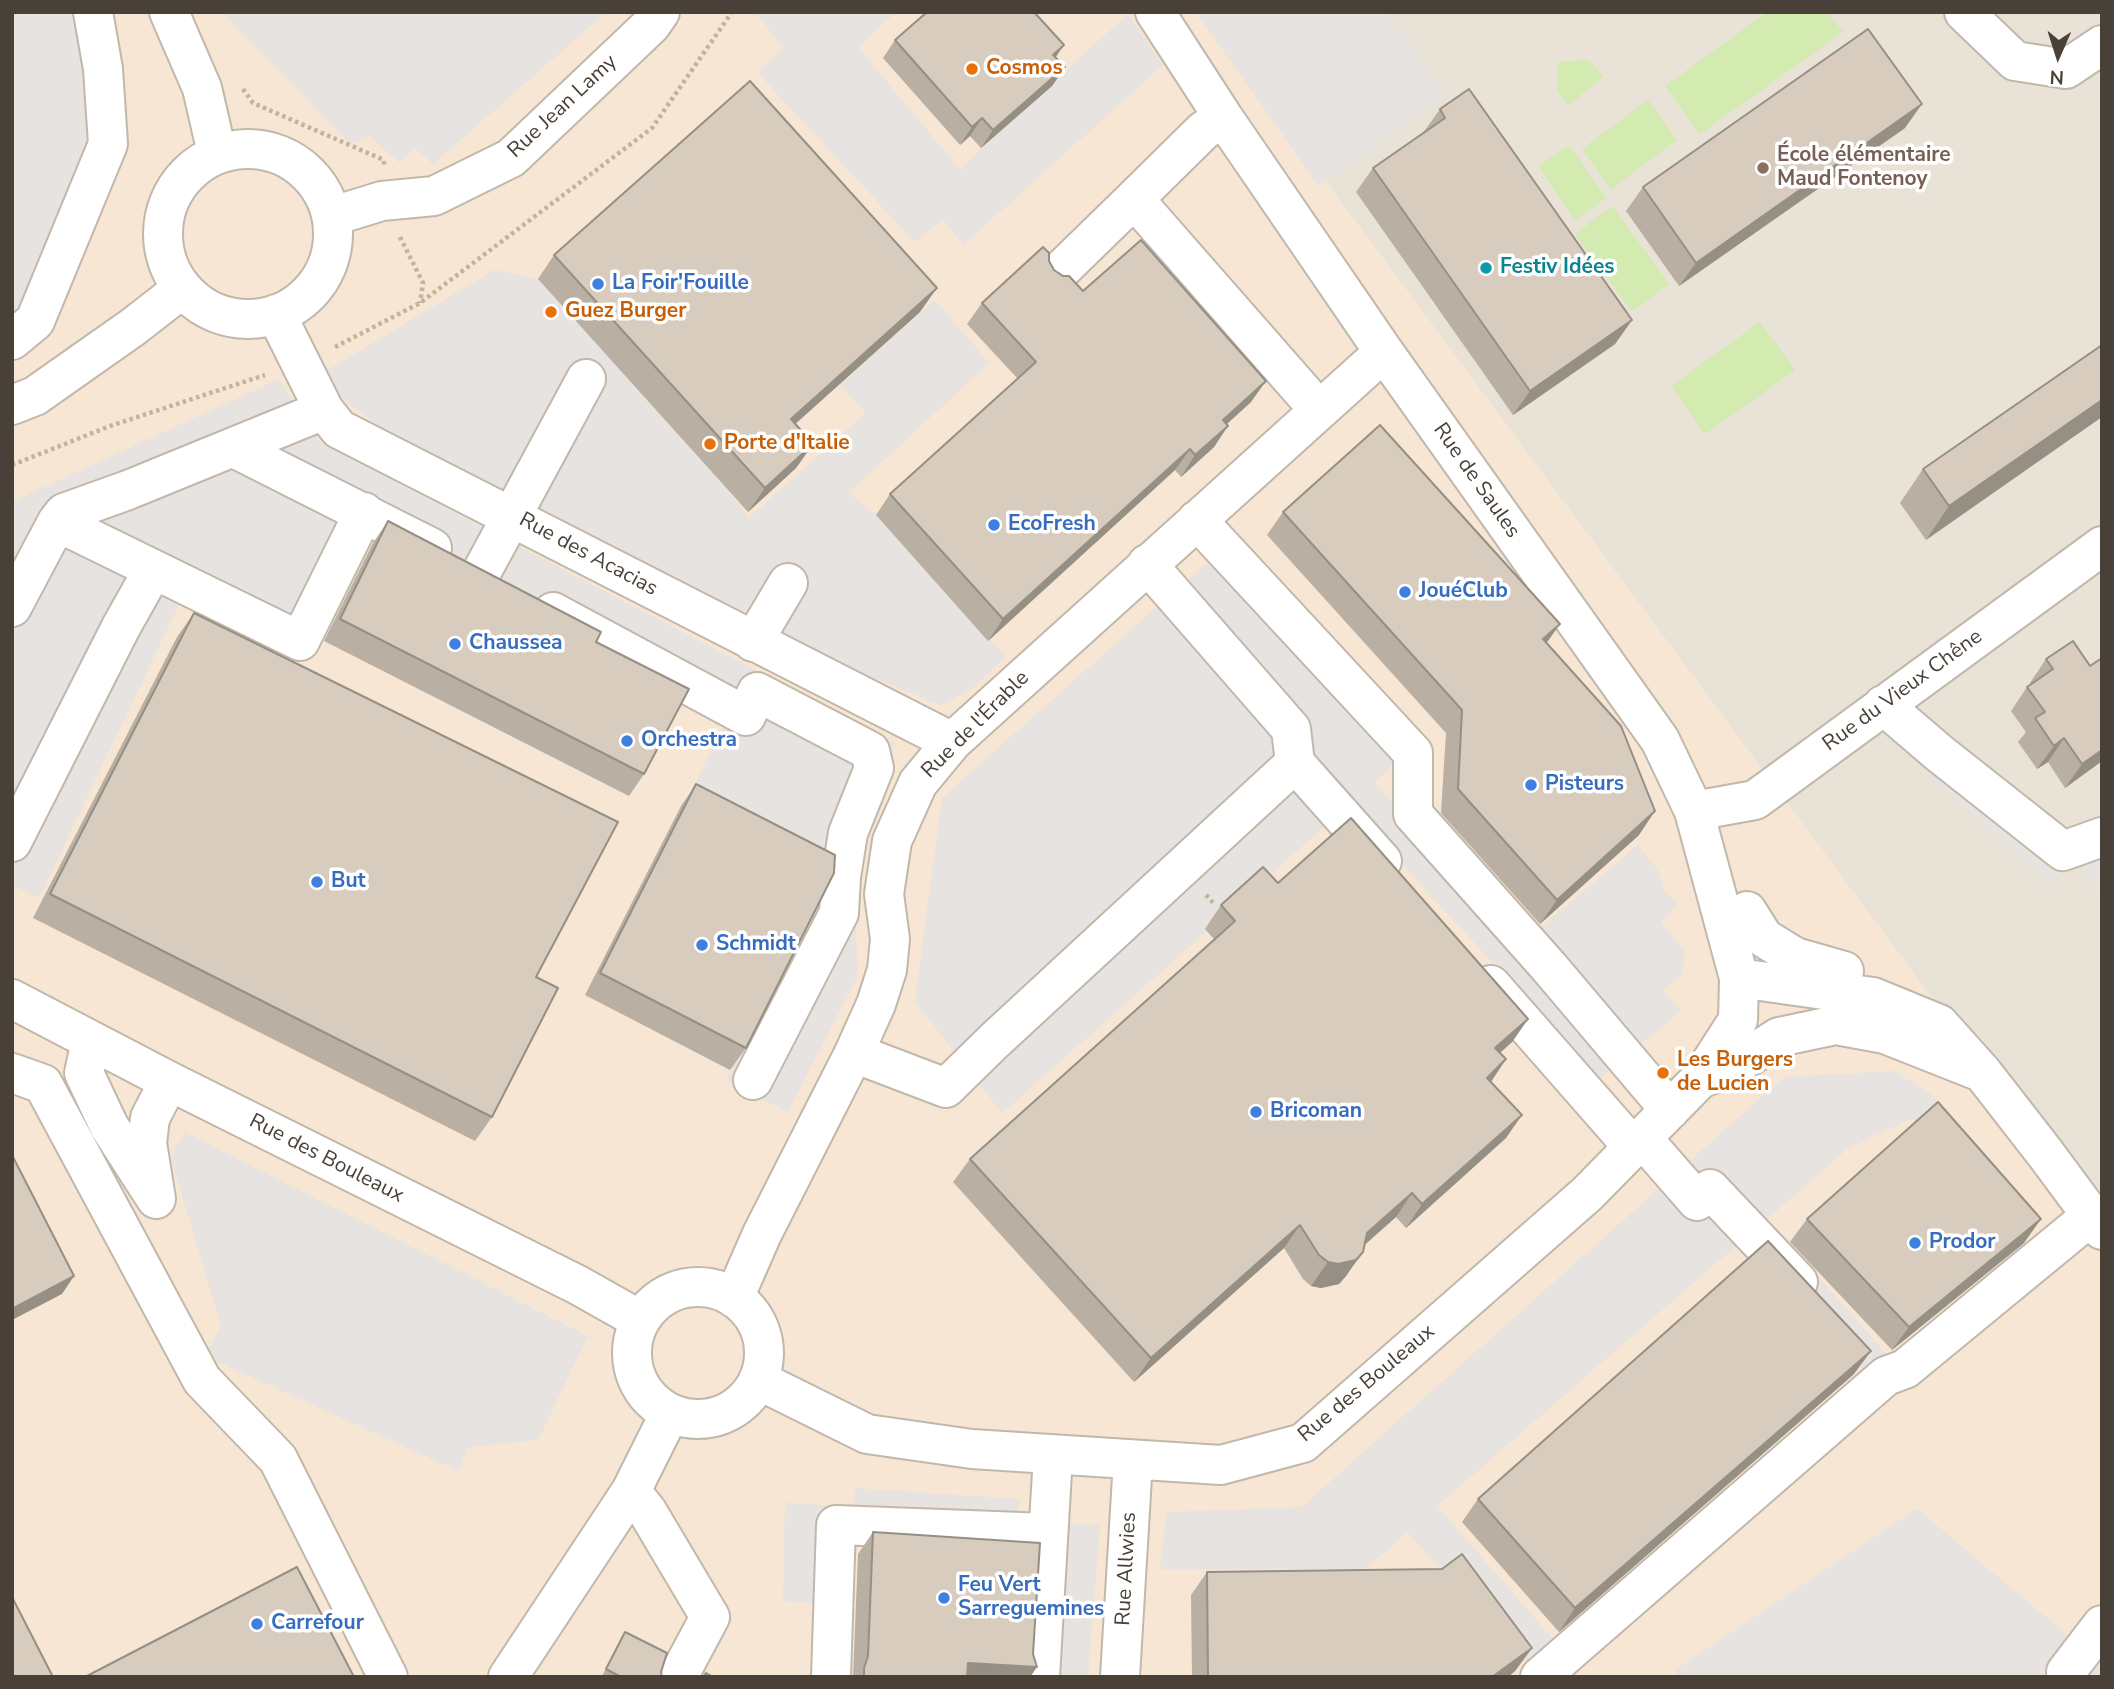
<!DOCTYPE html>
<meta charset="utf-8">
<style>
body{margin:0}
#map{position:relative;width:2114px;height:1689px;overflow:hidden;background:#f5f0e8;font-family:"Nunito Sans",sans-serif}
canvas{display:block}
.frame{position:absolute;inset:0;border:14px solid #494137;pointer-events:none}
.north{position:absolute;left:2023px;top:21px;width:70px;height:70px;-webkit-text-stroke:5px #fff;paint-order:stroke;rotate:183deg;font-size:19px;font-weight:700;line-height:28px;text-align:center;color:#494137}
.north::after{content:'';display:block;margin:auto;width:24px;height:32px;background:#494137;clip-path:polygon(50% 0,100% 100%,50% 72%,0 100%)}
</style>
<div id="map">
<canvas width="2114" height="1689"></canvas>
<div class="frame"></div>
<div class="north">N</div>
</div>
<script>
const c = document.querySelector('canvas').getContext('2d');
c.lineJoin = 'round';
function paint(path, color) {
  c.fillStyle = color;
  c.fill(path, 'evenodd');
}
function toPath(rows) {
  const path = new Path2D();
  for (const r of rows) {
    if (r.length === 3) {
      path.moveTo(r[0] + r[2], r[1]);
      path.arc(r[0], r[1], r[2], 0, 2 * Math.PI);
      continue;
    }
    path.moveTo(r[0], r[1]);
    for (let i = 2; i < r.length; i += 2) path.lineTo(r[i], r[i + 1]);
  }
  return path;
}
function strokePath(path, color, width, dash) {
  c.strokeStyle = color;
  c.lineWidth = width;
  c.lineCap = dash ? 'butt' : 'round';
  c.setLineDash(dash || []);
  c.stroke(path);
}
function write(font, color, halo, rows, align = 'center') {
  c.font = font + ' "Nunito Sans",sans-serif';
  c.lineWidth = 7;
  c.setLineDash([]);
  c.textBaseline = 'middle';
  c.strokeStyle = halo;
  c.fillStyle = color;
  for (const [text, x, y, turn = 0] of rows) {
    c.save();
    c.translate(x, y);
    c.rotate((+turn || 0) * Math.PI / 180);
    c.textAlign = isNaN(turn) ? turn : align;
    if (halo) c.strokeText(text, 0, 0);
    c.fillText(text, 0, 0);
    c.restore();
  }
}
const residential = toPath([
 [1200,12,2102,12,2102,1227]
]);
const commercial = toPath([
 [12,12,1200,12,2102,1227,2102,1677,12,1677]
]);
const green = toPath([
 [1768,12,1827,12,1843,32,1700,134,1665,86],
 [1588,60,1603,77,1569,105,1557,91,1558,62],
 [1648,100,1677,140,1611,189,1582,149],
 [1569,146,1606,198,1575,220,1538,166],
 [1612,206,1669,284,1632,311,1575,234],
 [1760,322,1795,370,1705,434,1671,386]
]);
const parking = toPath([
 [12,12,105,12,113,99,29,350,12,359],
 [222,12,606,12,433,164,415,148,400,163,370,136,351,144],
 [755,12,896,12,858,47,961,171,981,148,1128,14,1163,65,963,245,943,219,915,242,758,73,784,48],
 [1196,12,1386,12,1446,96,1319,186],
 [494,270,538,279,725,487,749,518,866,413,840,384,935,300,989,363,848,493,876,515,989,640,1006,656,969,691,940,705,864,674,389,434,332,390,328,370],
 [279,379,319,442,895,743,854,891,858,975,788,1112,726,1081,829,878,685,804,728,717,371,529,308,658,181,600,39,898,12,885,12,502],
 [1210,560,1395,763,1374,782,1517,948,1638,845,1658,870,1663,890,1678,904,1661,922,1685,952,1682,974,1663,990,1681,1011,1596,1081,1531,1003,1347,806,1002,1113,915,1001,942,798],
 [1939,753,2054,844,2102,811,2102,898,2076,862,2049,883,1925,773],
 [1894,1071,1932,1095,2042,1219,2022,1233,1912,1118,1847,1149,1767,1219,1889,1357,1866,1374,1740,1242,1437,1506,1559,1646,1531,1669,1408,1532,1365,1569,1160,1569,1167,1512,1302,1507,1784,1077],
 [184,1132,588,1336,538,1440,469,1447,458,1471,205,1356,221,1326,171,1158],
 [855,1488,1019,1499,1019,1521,1100,1525,1088,1677,1052,1677,1062,1541,827,1531,825,1604,783,1601,785,1503,854,1507],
 [1917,1509,2102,1664,2102,1677,1679,1677,1675,1670]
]);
const path = toPath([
 [243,89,253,103,384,160,384,166],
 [400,237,423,283,420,303],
 [335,347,420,303,652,128,732,12],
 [12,465,110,426,265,375],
 [1206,895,1215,905]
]);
const minor = toPath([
 [169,12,202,88,217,153],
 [1964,12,2015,61,2066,69,2102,45],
 [1223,117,1203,131,1134,199,1319,410],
 [248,234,85],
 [333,216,382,201,434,196,511,158,651,25,660,12],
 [1055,276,1134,199],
 [276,314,324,410,339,429,952,742],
 [12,340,35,321,108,144,103,69,93,12],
 [12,405,35,396,133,327,182,289],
 [234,448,432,548],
 [1197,520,1413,753,1413,814,1549,967,1670,1110],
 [57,522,300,641,364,512],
 [481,573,586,379],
 [12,607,57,522,64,513,128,490,324,410],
 [553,612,746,716,757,692,870,751,874,768,848,833,841,877,839,913,753,1080],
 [753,642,788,583],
 [1883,705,1939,753,2063,851,2102,837],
 [1295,763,1382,861],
 [1694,811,1755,800,2102,546],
 [12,842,121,627,153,570],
 [1747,911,1764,938,1795,957,1844,971],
 [1739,978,1873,997,1939,1024,1982,1072,2045,1153,2102,1230],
 [1491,985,1633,1147],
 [12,999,169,1081,578,1285,640,1320],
 [91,1041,84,1073,109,1126,156,1199,147,1143,150,1118,169,1081],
 [854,1053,946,1088,994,1041,1295,763,1291,729,1147,564],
 [12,1073,43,1084,202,1380,278,1459,388,1677],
 [1700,1079,1734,1066,1779,1037,1836,1025,1885,1034,1976,1070],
 [1642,1138,1697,1201],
 [1710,1189,1798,1282],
 [698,1353,66],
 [734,1298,762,1234,854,1053,876,1004,887,970,890,939,884,894,892,841,918,783,952,742,1384,352],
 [758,1380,867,1434,972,1449,1221,1465,1303,1443,1587,1194,1700,1079,1738,1020,1739,978,1694,811,1660,740,1384,352,1223,117,1155,12],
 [631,1491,647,1511,710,1617,678,1677],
 [2066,1672,2102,1625],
 [508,1677,631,1491,670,1413],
 [831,1677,836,1525,1048,1533],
 [1040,1677,1053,1455],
 [1120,1677,1133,1460],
 [1540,1677,1886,1376,1905,1369,2091,1216]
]);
const wall = toPath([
 [895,40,1055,57,1065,67,1052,86,981,148,970,136,960,145,883,58],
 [1440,109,1632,320,1615,344,1513,415,1356,192,1373,168,1423,133],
 [1905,128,1679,286,1626,211,1643,187],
 [554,255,920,312,795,424,813,444,796,468,748,512,538,279],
 [1049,261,1054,270,1083,291,1251,402,1227,424,1214,447,1181,477,1175,470,988,641,876,515,890,494,1018,379,967,324,982,303],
 [2102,345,1926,540,1900,503,1923,469],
 [1283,512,1547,643,1639,835,1540,924,1441,813,1446,733,1267,535],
 [388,521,644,774,629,796,324,641,373,543],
 [194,613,536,977,492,1117,475,1141,33,918,177,637],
 [2073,641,2102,761,2065,788,2048,762,2037,769,2018,742,2026,732,2011,711,2027,687,2031,684,2030,683,2046,659],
 [696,784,746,1048,730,1070,585,995,681,806],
 [1278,883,1528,1019,1512,1042,1500,1053,1506,1059,1491,1082,1506,1138,1406,1228,1396,1217,1364,1245,1346,1276,1339,1284,1321,1288,1311,1286,1303,1279,1284,1248,1134,1382,953,1182,970,1159,1214,939,1205,929,1221,905],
 [1807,1219,2024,1243,1892,1350,1790,1242],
 [1854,1374,1559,1632,1462,1522,1478,1499],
 [873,1532,1033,1654,1037,1667,1030,1677,853,1677,858,1554],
 [1207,1572,1532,1648,1515,1671,1508,1677,1192,1677,1191,1595],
 [625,1632,661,1672,662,1677,604,1677,602,1676]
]);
const shadedWall = toPath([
 [1064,45,1051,64,1053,55],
 [1065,67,1052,86,981,148,993,130],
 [1922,104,1905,128,1679,286,1696,263],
 [982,118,970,136,960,145,972,127],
 [937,288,920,312,774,443,791,419],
 [1632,320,1615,344,1513,415,1530,391],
 [1266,381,1251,402,1208,441,1223,420],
 [2102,400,2102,417,1926,540,1949,506],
 [1228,426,1214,447,1181,477,1195,455],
 [813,444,796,468,748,512,765,488],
 [1190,449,1175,470,988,641,1003,619],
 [1560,624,1543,648,1543,639],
 [2064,738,2048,762,2037,769,2054,746],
 [2102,750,2102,761,2065,788,2082,764],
 [1655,811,1639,835,1540,924,1557,900],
 [1528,1019,1512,1042,1479,1071,1495,1048],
 [1506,1059,1490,1083,1487,1078],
 [1522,1115,1506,1138,1406,1228,1422,1204],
 [1412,1193,1396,1217,1351,1257,1367,1233],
 [2041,1219,2024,1243,1892,1350,1909,1327],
 [1300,1225,1284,1248,1134,1382,1151,1358],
 [1363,1252,1346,1276,1339,1284,1321,1288,1311,1286,1328,1262],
 [74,1276,62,1294,12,1320,12,1309],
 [1871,1351,1854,1374,1559,1632,1575,1608],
 [1532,1648,1515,1671,1508,1677,1492,1677],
 [968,1663,1037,1667,1030,1677,958,1677]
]);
const building = toPath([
 [927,12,1034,12,1064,45,1053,55,1065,67,993,130,982,118,972,127,895,40,927,12],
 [1868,29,1922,104,1696,263,1643,187,1868,29],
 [750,81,937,288,791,419,813,444,765,488,554,255,750,81],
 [1469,89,1632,320,1530,391,1373,168,1445,118,1440,109,1469,89],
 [1141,240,1266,381,1223,420,1228,426,1195,455,1190,449,1003,619,890,494,1036,362,982,303,1043,247,1049,253,1049,261,1054,270,1063,276,1069,276,1083,291,1141,240],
 [2102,345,2102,400,1949,506,1923,469,2102,345],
 [1380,425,1560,624,1543,639,1621,726,1655,811,1557,900,1458,789,1462,710,1283,512,1380,425],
 [388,521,601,632,596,642,689,689,644,774,340,619,388,521],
 [194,613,618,822,536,977,558,988,492,1117,50,894,194,613],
 [2073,641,2090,666,2102,658,2102,750,2082,764,2064,738,2054,746,2035,718,2045,712,2027,687,2053,669,2046,659,2073,641],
 [696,784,835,855,834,873,746,1048,600,973,696,784],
 [1351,818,1528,1019,1495,1048,1506,1059,1487,1078,1522,1115,1422,1204,1412,1193,1367,1233,1363,1252,1356,1260,1338,1264,1328,1262,1319,1255,1300,1225,1151,1358,970,1159,1235,921,1221,905,1263,867,1278,883,1351,818],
 [1938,1102,2041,1219,1909,1327,1807,1219,1938,1102],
 [12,1155,74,1276,12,1309,12,1155],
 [1768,1241,1871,1351,1575,1608,1478,1499,1768,1241],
 [873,1532,1040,1543,1033,1654,1037,1667,968,1663,967,1677,864,1677,864,1668,868,1656,873,1532],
 [1462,1554,1532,1648,1492,1677,1208,1677,1207,1572,1442,1569,1462,1554],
 [297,1567,354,1677,85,1677,297,1567],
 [12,1597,53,1677,12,1677,12,1597],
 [625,1632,667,1653,661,1672,662,1677,621,1677,606,1669,625,1632],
 [706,1673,713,1677,703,1677,706,1673]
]);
const markers = [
 [972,69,7,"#e8710a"],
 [1763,168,7,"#8d6e63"],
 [1486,268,7,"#0f9aa8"],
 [598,284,7,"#3f7fe0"],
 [551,312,7,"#e8710a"],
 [710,444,7,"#e8710a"],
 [994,525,7,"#3f7fe0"],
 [1405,592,7,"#3f7fe0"],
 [455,644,7,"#3f7fe0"],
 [627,741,7,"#3f7fe0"],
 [1531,785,7,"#3f7fe0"],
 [317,882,7,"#3f7fe0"],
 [702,945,7,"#3f7fe0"],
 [1663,1073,7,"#e8710a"],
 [1256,1112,7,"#3f7fe0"],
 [1915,1243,7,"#3f7fe0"],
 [944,1598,7,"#3f7fe0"],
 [257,1624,7,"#3f7fe0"]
];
const foodNames = [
 ["Cosmos",986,69],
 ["Guez Burger",565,312],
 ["Porte d'Italie",724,444],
 ["Les Burgers",1677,1061],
 ["de Lucien",1677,1085]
];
const streetNames = [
 ["Rue Jean Lamy",563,107,-43],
 ["Rue de Saules",1476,481,55],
 ["Rue des Acacias",588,555,28],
 ["Rue du Vieux Chêne",1903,691,-36],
 ["Rue de l'Érable",976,725,-45],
 ["Rue des Bouleaux",326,1159,27],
 ["Rue des Bouleaux",1367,1384,-40],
 ["Rue Allwies",1127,1569,-87]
];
const educationNames = [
 ["École élémentaire",1777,156],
 ["Maud Fontenoy",1777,180]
];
const cultureNames = [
 ["Festiv Idées",1500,268]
];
const shopNames = [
 ["La Foir'Fouille",612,284],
 ["EcoFresh",1008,525],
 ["JouéClub",1419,592],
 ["Chaussea",469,644],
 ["Orchestra",641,741],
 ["Pisteurs",1545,785],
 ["But",331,882],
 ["Schmidt",716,945],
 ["Bricoman",1270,1112],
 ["Prodor",1929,1243],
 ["Feu Vert",958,1586],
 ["Sarreguemines",958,1610],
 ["Carrefour",271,1624]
];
paint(residential, '#e9e2d6');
paint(commercial, '#f7e6d3');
paint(green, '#d3eab0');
paint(parking, '#e6e3e0');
strokePath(minor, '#c1b8ab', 42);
strokePath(path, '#c3b39b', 4.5, [3.5, 3.5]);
strokePath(minor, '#fff', 38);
paint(wall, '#b9afa3');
paint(shadedWall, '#968f84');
paint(building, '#d7ccbd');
strokePath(building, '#968f84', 2);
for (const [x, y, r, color] of markers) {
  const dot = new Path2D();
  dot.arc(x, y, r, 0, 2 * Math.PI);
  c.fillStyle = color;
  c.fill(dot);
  strokePath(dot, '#fff', 2.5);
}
write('bold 21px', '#c56008', '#fff', foodNames, 'left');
write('21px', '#494137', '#fff', streetNames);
write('bold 21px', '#785e54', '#fff', educationNames, 'left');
write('bold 21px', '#0d838f', '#fff', cultureNames, 'left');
write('bold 21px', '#366cbe', '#fff', shopNames, 'left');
</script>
